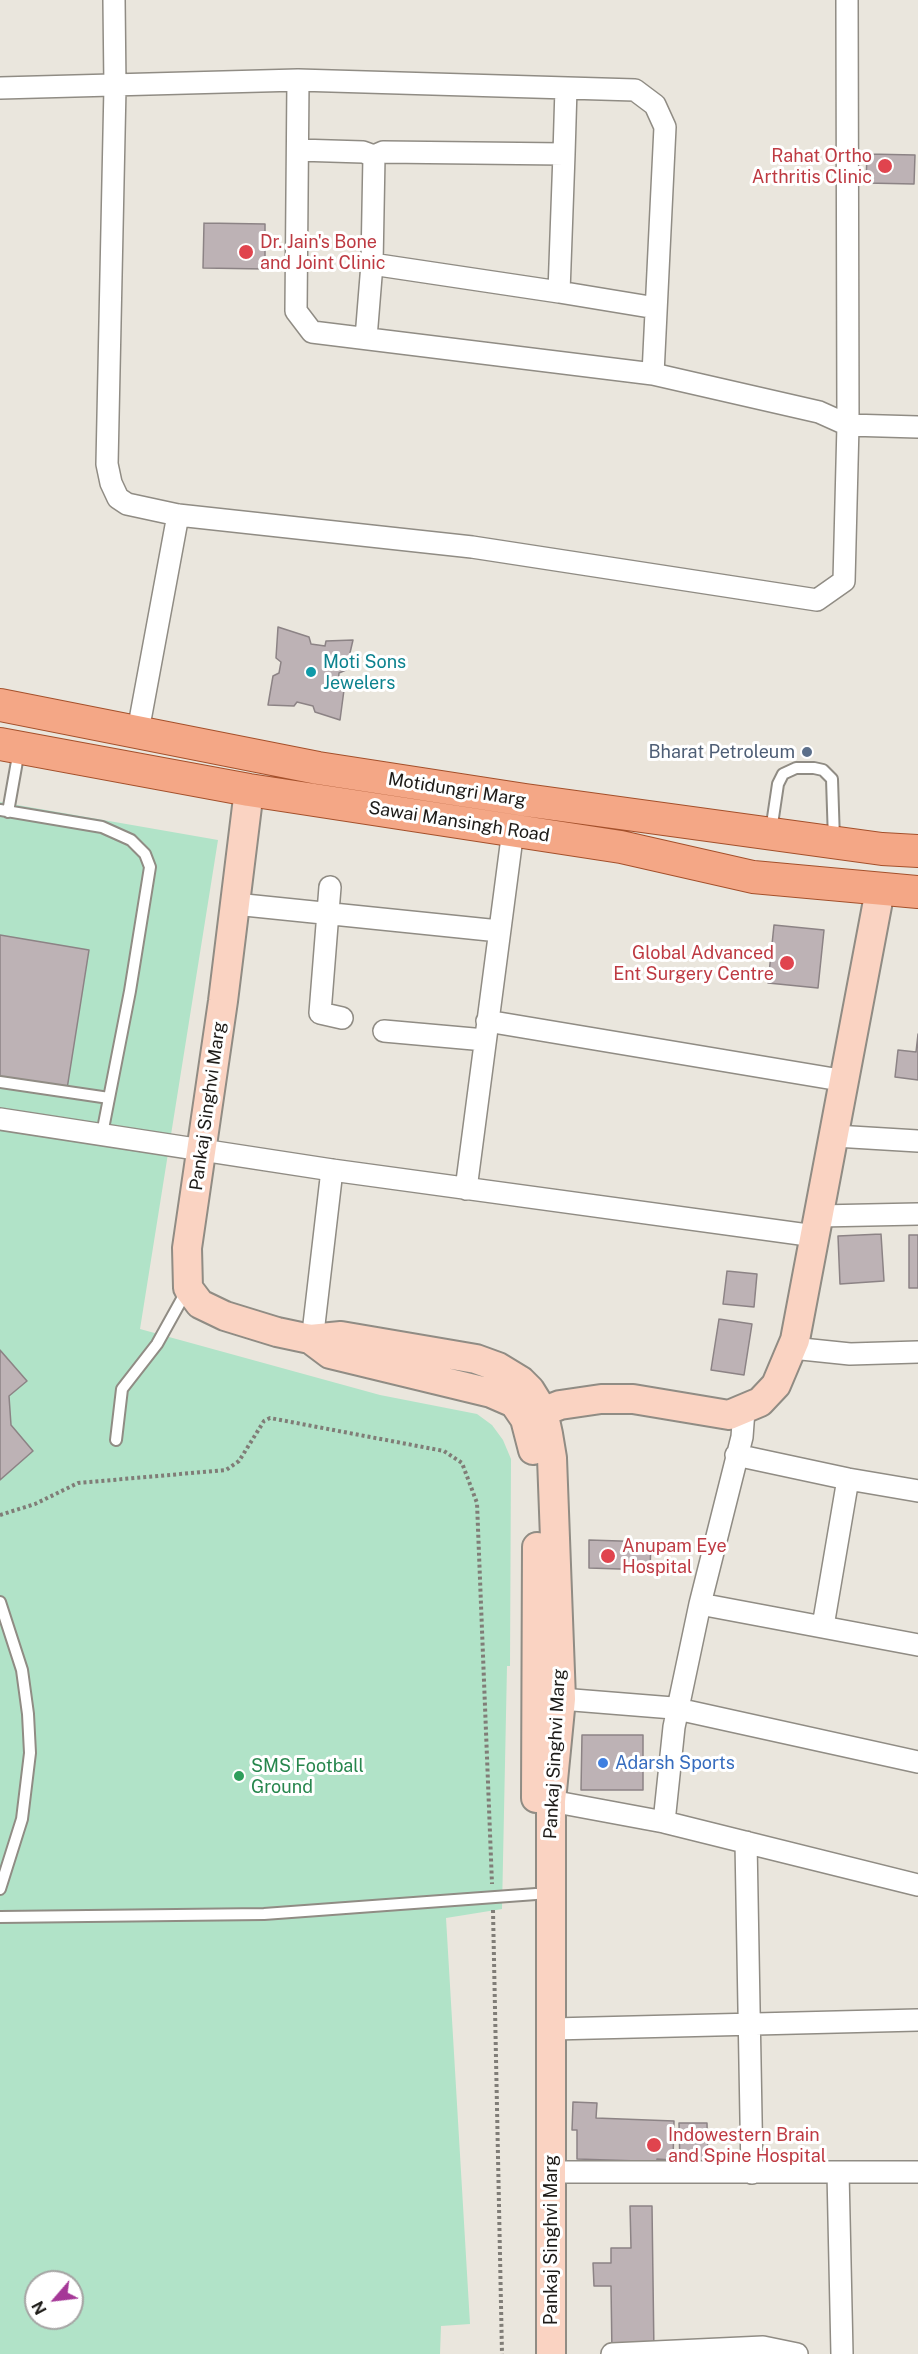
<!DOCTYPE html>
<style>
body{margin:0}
#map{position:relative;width:918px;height:2354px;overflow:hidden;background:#eae6dd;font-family:"Public Sans",sans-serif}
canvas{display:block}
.north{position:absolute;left:24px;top:2270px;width:60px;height:60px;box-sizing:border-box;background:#fff;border:2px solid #a5a4a3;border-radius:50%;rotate:242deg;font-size:16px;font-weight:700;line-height:24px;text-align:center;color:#1d1b18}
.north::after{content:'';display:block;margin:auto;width:21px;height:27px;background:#a53897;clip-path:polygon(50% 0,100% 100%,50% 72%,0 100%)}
</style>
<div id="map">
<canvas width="918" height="2354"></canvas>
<div class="north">N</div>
</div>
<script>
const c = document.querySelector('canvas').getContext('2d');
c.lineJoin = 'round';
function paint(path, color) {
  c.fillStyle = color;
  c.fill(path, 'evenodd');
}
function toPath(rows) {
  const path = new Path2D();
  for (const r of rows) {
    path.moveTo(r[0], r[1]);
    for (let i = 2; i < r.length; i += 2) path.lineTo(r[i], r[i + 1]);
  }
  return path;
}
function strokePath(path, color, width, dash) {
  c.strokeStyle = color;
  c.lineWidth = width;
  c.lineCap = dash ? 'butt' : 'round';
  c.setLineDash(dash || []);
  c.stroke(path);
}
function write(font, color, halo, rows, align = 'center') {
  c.font = font + ' "Public Sans",sans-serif';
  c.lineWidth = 6;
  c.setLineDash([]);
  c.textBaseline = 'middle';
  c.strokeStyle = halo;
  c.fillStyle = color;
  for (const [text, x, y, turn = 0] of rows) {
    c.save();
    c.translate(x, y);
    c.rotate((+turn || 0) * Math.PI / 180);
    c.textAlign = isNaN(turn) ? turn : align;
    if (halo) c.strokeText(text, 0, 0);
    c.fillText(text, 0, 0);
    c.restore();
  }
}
const green = toPath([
 [0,802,218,840,140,1329,380,1395,477,1414,492,1425,503,1440,511,1459,510,1666,507,1666,502,1909,446,1918,470,2324,441,2326,440,2354,0,2354],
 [36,2282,72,2282,72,2318,36,2318]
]);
const building = toPath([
 [867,154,915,155,914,184,866,183,867,154],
 [204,223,265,224,265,269,203,268,204,223],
 [278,627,309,637,311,644,325,646,326,641,353,640,346,670,339,673,338,685,344,690,340,720,315,712,313,706,297,702,294,706,268,705,273,676,279,673,281,662,276,658,278,627],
 [774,925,824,930,818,988,768,983,774,925],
 [0,935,89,950,67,1089,0,1078,0,935],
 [918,1034,918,1080,895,1077,898,1050,916,1052,918,1034],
 [881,1234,884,1281,840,1284,838,1236,881,1234],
 [909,1235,918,1235,918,1288,909,1288,909,1235],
 [727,1271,757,1274,754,1307,723,1304,727,1271],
 [719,1319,752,1324,744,1375,711,1370,719,1319],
 [0,1350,27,1381,9,1396,11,1425,33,1451,0,1480,0,1350],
 [589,1540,651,1542,650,1570,589,1568,589,1540],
 [582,1735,643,1735,643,1790,581,1790,582,1735],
 [573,2102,597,2103,596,2118,674,2121,673,2160,657,2159,656,2170,639,2170,639,2161,577,2159,577,2130,572,2130,573,2102],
 [679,2123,707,2123,708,2166,680,2167,679,2123],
 [630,2206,652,2206,654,2354,612,2354,611,2286,594,2286,593,2263,611,2263,611,2248,631,2248,630,2206]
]);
const path = toPath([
 [0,1515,35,1504,78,1483,226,1470,239,1461,264,1421,270,1418,444,1451,462,1463,477,1503,492,1884],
 [493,1910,502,2354]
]);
const lane = toPath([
 [0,810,102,827,131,840,145,854,150,867,130,991,102,1134],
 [8,812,19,750],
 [771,831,778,784,783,774,796,768,814,768,823,770,832,779,834,840],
 [0,1082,109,1098],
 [116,1440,122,1389,157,1344,187,1290],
 [0,1602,22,1670,28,1714,30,1753,22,1819,0,1889],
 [0,1917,264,1914,536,1894]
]);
const street = toPath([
 [114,0,115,87,107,464,111,483,118,498,127,504,178,515,472,547,817,600,844,581,848,425,847,0],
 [298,80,296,311,312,332,653,374,819,412,848,425,918,427],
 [0,88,298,80,635,90,655,105,665,127,653,374],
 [298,150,363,152,374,156],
 [564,154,559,292,656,308],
 [372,264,559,292],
 [366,338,372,264,374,156,383,152,564,154,566,88],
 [138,731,178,515],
 [330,887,320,1013,342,1018],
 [235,904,499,931],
 [487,1021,846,1081],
 [384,1031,485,1040],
 [0,1119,332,1170,815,1236],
 [835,1136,918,1141],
 [466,1189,513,830],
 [819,1216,918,1214],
 [310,1339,313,1333,332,1170],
 [792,1348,850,1354,918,1352],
 [736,1455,848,1479,918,1491],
 [700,1604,918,1645],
 [823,1626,848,1479],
 [561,1699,673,1708,918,1762],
 [551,1801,664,1822,918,1885],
 [664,1822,674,1727,700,1604,742,1437,744,1410],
 [746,1842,752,2173],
 [553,2029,918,2020],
 [550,2172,918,2172],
 [838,2172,842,2354],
 [612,2354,763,2347,797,2354]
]);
const secondary = toPath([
 [249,790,223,1001,187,1248,188,1288,200,1304,225,1316,277,1332,310,1339,341,1336,476,1359,498,1367,521,1381,530,1390,543,1411,548,1434,552,1458,561,1699,551,1801,551,2354],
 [310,1339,330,1354,491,1393,514,1403,525,1419,533,1450],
 [527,1418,560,1405,601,1399,633,1399,729,1415,760,1402,776,1385,795,1340,880,890],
 [536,1798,537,1547]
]);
const primary = toPath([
 [0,705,318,768,525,800,882,849,918,851],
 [0,744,249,790,621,847,753,877,918,892]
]);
const markers = [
 [885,166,8,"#e0444e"],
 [246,252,8,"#e0444e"],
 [311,672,6,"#0f9aa8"],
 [807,752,6,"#5c6f8a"],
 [787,963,8,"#e0444e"],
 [608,1556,8,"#e0444e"],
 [603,1763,6,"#3f7fe0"],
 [239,1776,6,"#2e9e5b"],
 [654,2145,8,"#e0444e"]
];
const healthNames = [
 ["Rahat Ortho",872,156,"right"],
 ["Arthritis Clinic",872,177,"right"],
 ["Dr. Jain's Bone",260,242],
 ["and Joint Clinic",260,263],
 ["Global Advanced",774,953,"right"],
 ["Ent Surgery Centre",774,974,"right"],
 ["Anupam Eye",622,1546],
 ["Hospital",622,1567],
 ["Indowestern Brain",668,2135],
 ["and Spine Hospital",668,2156]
];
const cultureNames = [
 ["Moti Sons",323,662],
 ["Jewelers",323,683]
];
const serviceNames = [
 ["Bharat Petroleum",795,752]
];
const streetNames = [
 ["Motidungri Marg",457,790,9],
 ["Sawai Mansingh Road",459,822,9],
 ["Pankaj Singhvi Marg",208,1106,-82],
 ["Pankaj Singhvi Marg",555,1754,-87],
 ["Pankaj Singhvi Marg",551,2240,-90]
];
const shopNames = [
 ["Adarsh Sports",615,1763]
];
const leisureNames = [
 ["SMS Football",251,1766],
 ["Ground",251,1787]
];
paint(green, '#b1e3c8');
paint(building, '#bdb2b5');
strokePath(building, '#8c8385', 1.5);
strokePath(lane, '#908c84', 14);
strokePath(street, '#908c84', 24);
strokePath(secondary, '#908c84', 32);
strokePath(primary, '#a4502b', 34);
strokePath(path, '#807d77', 4, [3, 3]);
strokePath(lane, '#fff', 10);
strokePath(street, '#fff', 21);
strokePath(secondary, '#fad3c2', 28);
strokePath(primary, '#f4a786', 32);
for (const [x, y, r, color] of markers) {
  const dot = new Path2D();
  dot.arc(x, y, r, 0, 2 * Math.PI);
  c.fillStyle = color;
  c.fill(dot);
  strokePath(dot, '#fff', 2);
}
write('18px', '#be3a42', '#fff', healthNames, 'left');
write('18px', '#0d838f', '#fff', cultureNames, 'left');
write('18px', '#4e5e75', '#fff', serviceNames, 'right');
write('18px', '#1d1b18', '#fff', streetNames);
write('18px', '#366cbe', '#fff', shopNames, 'left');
write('18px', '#27864d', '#fff', leisureNames, 'left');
</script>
